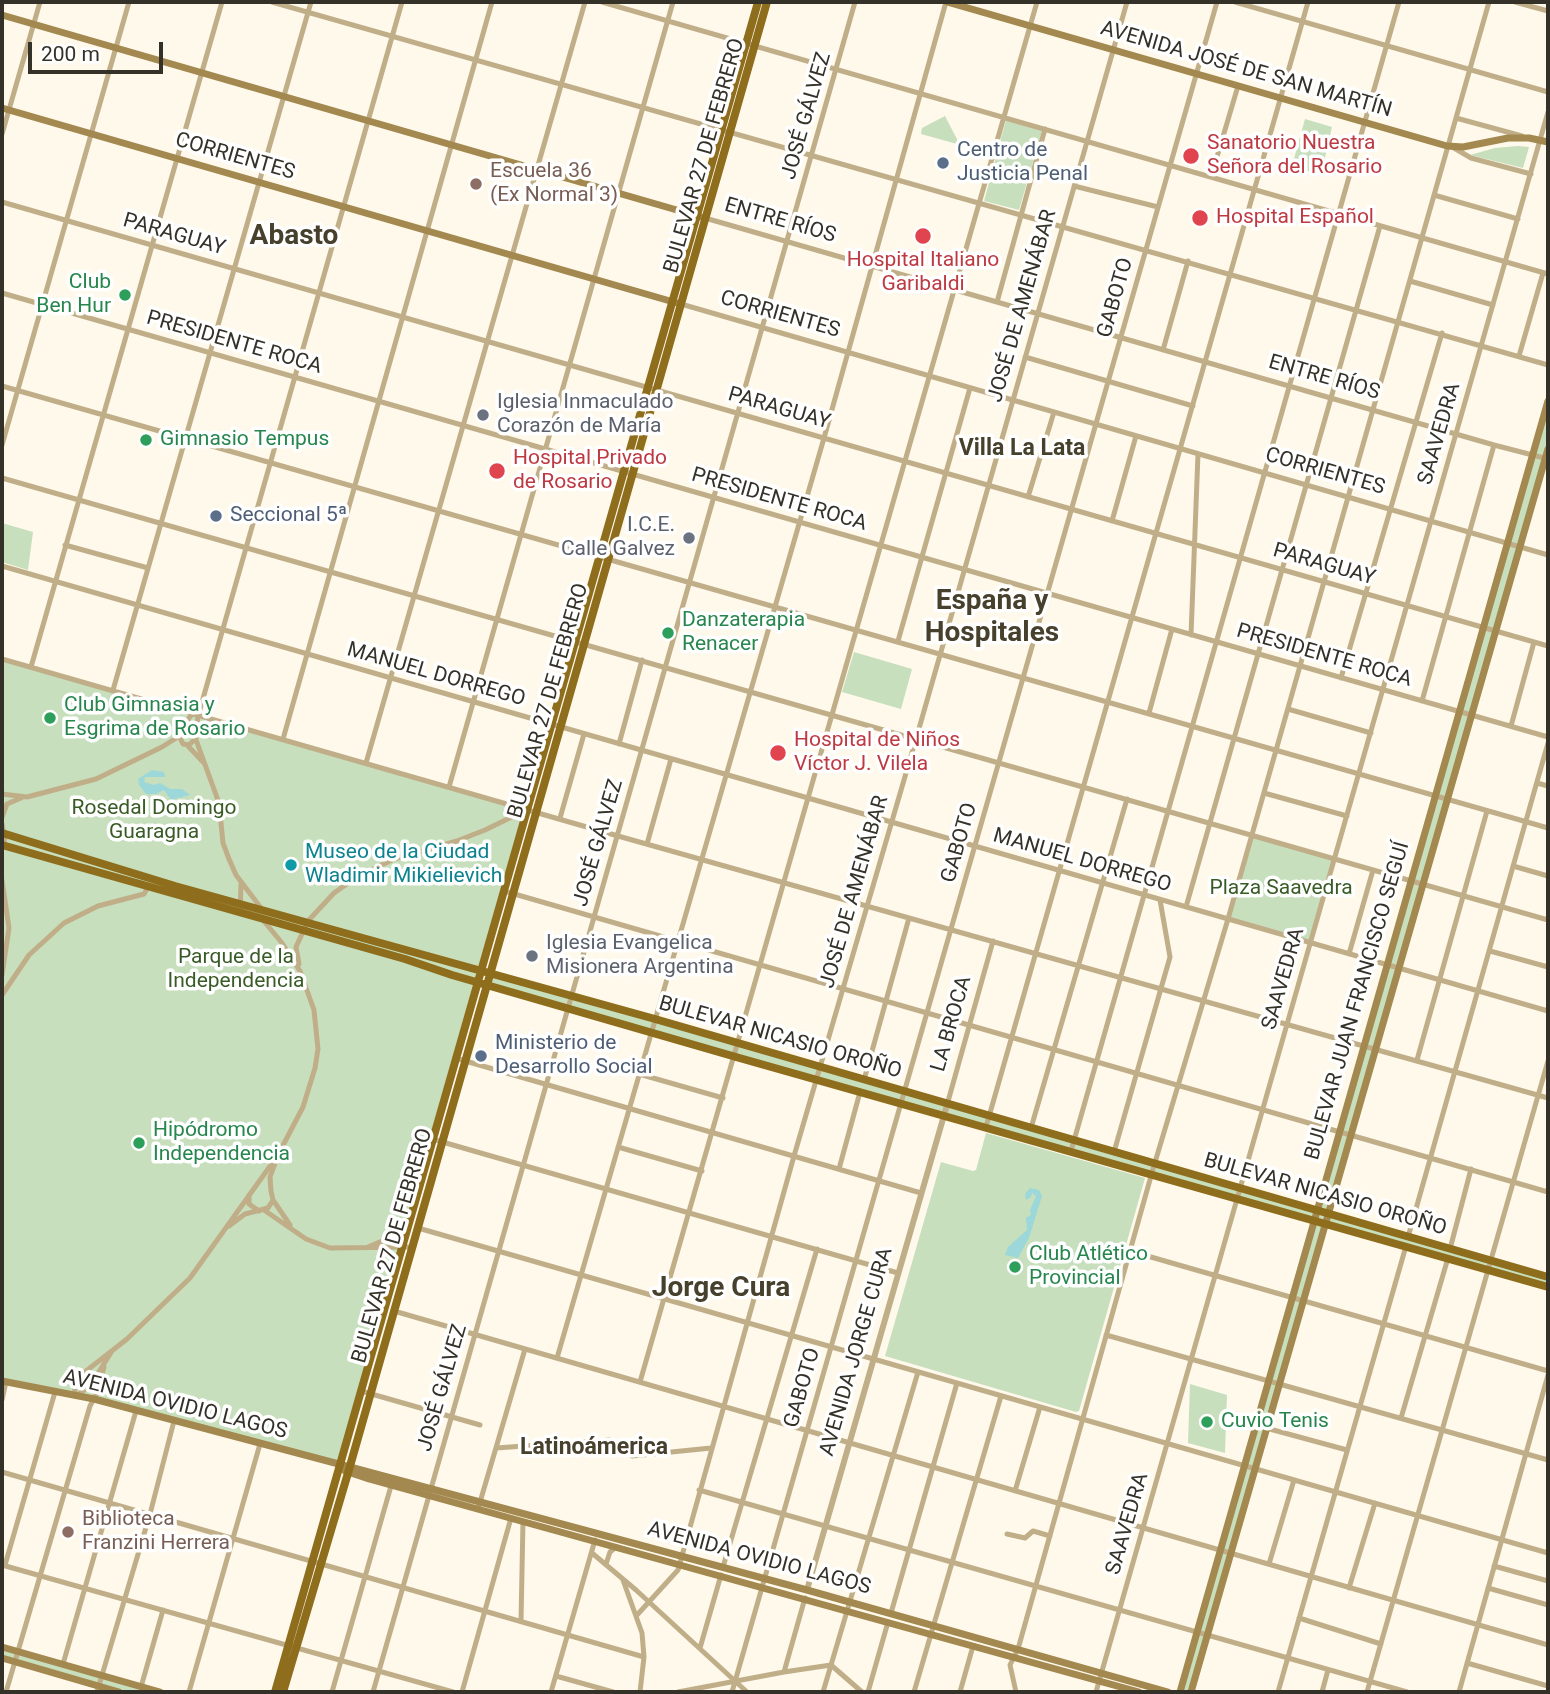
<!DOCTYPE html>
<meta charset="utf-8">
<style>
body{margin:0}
#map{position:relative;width:1550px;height:1694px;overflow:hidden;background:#fef9eb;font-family:Roboto,sans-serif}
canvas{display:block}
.frame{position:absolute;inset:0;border:4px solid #343128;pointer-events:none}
.scale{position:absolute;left:28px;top:42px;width:135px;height:32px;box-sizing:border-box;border:4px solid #343128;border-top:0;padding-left:9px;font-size:21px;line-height:24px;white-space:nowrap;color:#343128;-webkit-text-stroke:5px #fff;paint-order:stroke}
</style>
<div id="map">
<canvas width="1550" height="1694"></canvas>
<div class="frame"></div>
<div class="scale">200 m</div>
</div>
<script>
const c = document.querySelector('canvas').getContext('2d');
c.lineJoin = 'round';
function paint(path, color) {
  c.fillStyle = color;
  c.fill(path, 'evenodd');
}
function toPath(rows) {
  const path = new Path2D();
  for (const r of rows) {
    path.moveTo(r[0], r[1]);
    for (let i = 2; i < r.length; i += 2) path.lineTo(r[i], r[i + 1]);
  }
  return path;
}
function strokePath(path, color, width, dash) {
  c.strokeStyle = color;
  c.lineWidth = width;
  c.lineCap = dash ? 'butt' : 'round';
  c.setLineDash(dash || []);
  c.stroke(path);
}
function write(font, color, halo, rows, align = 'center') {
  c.font = font + ' Roboto,sans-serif';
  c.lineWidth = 7;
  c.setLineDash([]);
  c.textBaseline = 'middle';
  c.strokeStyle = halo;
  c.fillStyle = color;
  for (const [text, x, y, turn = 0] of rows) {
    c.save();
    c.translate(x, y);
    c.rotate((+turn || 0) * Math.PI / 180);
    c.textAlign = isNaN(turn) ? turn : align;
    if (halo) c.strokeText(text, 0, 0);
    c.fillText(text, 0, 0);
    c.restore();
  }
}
const green = toPath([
 [945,116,959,143,957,144,921,134,922,128],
 [1305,119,1332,127,1321,175,1292,166],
 [1006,120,1042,131,1019,210,984,201],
 [1518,146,1529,147,1523,168,1470,155,1495,148],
 [1548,401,1548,449,1328,1214,1548,1277,1548,1287,1325,1223,1191,1692,1180,1692,1315,1220,487,984,490,974,1317,1211],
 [2,523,33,532,28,570,2,562],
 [854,652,912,669,901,709,842,692],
 [2,659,528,809,340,1465,94,1399,2,1381],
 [1251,835,1335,859,1310,943,1228,919],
 [986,1133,1145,1178,1079,1411,1076,1412,885,1356,941,1162,973,1171,976,1170],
 [1190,1384,1227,1395,1225,1453,1188,1443],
 [2,1647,160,1692,119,1692,2,1658]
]);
const water = toPath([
 [152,770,164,772,165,777,145,777,144,782,154,785,160,783,170,789,182,789,190,795,171,800,164,790,156,794,146,794,139,785,138,779],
 [1030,1188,1039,1190,1042,1196,1029,1238,1018,1258,1005,1255,1008,1247,1027,1230,1026,1218,1031,1215,1030,1210,1036,1196,1032,1193,1031,1197,1026,1200,1025,1194]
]);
const minor = toPath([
 [272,2,1548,365],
 [602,2,1548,274],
 [1235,2,1548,92],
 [1515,2,1548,11],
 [1456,118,1522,136],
 [2,134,40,2],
 [1454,148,1471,158,1531,174],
 [1211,177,1238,86],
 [1074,186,1158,207],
 [1434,195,1518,219],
 [2,202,1548,646],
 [705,218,1494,445,1548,459],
 [1410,281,1493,305],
 [2,293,1548,737],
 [997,302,1045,129],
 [681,304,1548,555],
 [1163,350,1188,261],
 [1519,356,1543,273],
 [1025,357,1193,406],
 [2,386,1548,828],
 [2,445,129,2],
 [2,478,1548,920],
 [1028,497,1054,412],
 [1112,521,1136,436],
 [65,545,148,568],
 [2,566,1548,1011],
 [1191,635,1198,454],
 [898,641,970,388],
 [2,659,618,836,1548,1098],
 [31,667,222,2],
 [1341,678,1442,333],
 [113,690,311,2],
 [1422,701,1494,445],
 [1288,709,1371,733],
 [1149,713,1172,629],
 [1511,726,1534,642],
 [185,731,189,718,194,712],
 [195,736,191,731,185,731,181,736,181,740,183,744,189,745,195,739,198,716,402,2],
 [195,737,219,803,223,843,229,859,236,875,261,908],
 [283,739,492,2],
 [619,744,642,660],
 [188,746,203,762],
 [366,763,585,2],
 [1537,783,1548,786],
 [449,787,673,2],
 [1264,793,1347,816],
 [2,794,27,797,96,779,162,747,181,735],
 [2,817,7,804,21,798],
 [560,818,584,734],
 [2,824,5,838,3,845],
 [647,844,671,759],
 [1513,866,1548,876],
 [2,880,9,928,2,975],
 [504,891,1548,1192],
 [1186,907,1380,226],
 [240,914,241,884],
 [1490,951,1548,967],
 [1349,954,1373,870],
 [299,964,296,947,308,921,334,893,357,877,394,859,457,841,485,830,528,809],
 [2,995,29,955,64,923,98,906,144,894,148,887],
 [455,1058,921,1193],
 [1417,1060,1487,811],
 [639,1074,723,1098],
 [864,1080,909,918],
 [947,1105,993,941],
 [986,1127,1308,2],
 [1031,1128,1127,799],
 [432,1139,898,1273],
 [618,1147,702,1171],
 [1071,1151,1399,2],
 [1114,1152,1170,957,1160,900],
 [277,1158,270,1177,271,1191,273,1200,290,1225],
 [839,1169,860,1092],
 [249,1195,249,1204,259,1211],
 [264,1210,306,1239,330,1248,410,1247],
 [229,1226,245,1214,268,1208,273,1200],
 [418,1228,1548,1553],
 [1408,1237,1548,743],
 [368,1247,408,1230],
 [1450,1249,1471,1169],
 [1130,1251,1548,1371],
 [394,1311,1548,1645],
 [1106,1335,1548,1460],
 [112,1351,90,1386,76,1396,74,1386,81,1375,127,1339,190,1278,278,1155,303,1107,315,1068,318,1049,314,1010,300,971,282,943,263,920],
 [557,1358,824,438,946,2],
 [640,1382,1037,2],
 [361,1391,480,1425],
 [2,1400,6,1382],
 [1401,1418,1448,1258],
 [1266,1428,1347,1450],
 [496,1448,610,1440,632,1456,711,1448],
 [2,1472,644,1657],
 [699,1490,1407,1692],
 [1015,1491,1040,1407],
 [478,1509,525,1349],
 [1007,1534,1025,1538,1033,1531,1050,1536],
 [592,1553,636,1590,747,1692],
 [606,1564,610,1552,616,1547],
 [1269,1564,1294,1480],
 [2,1565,453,1692],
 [5,1565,55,1392],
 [1494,1566,1548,1581],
 [723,1567,817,1249],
 [623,1580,642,1633,644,1657,640,1692],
 [1349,1588,1375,1503],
 [1488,1588,1548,1605],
 [891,1613,957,1383],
 [637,1615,678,1570,794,1156,916,739,1127,2],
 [1299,1618,1381,1644],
 [521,1621,523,1521],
 [700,1648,721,1575],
 [1467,1663,1548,1686],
 [63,1664,136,1411],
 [784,1672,805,1598],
 [556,1676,613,1692],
 [141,1687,163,1610],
 [6,1692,90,1406,97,1393,104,1367],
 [97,1692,150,1514,174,1421],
 [189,1692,260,1444],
 [332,1692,391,1486],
 [373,1692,855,2],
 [462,1692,511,1518],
 [551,1692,595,1540],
 [678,1692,784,1672,831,1665,862,1692],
 [732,1692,1217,2],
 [823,1692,918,1372],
 [868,1692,888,1622],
 [914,1692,1001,1396],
 [960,1692,973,1646],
 [1016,1692,1010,1665,1018,1649,1153,1169,1228,919,1489,2],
 [1096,1692,1548,112],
 [1278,1692,1406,1246],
 [1322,1692,1328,1670],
 [1367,1692,1548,1061],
 [1459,1692,1548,1375]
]);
const tertiary = toPath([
 [807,1590,947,1105]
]);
const secondary = toPath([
 [947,2,1447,146,1463,147,1508,138,1529,138,1548,142],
 [2,15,701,217],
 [2,108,677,303],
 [2,1381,94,1399,350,1467,807,1590,1168,1692],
 [345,1471,369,1479,1139,1692],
 [2,1647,160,1692],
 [2,1658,119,1692],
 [1180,1692,1548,401],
 [1191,1692,1548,449]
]);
const primary = toPath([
 [2,833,175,886,655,1019,1548,1277],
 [2,845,405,959,452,975,736,1057,1548,1287],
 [275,1692,758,2],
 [283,1692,348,1473,767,2]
]);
const markers = [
 [1191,156,9,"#e0444e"],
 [943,163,7,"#5c6f8a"],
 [476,184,7,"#8d6e63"],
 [1200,218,9,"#e0444e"],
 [923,236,9,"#e0444e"],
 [125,295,7,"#2e9e5b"],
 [483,415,7,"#6b7280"],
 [146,440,7,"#2e9e5b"],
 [497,471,9,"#e0444e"],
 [216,516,7,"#5c6f8a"],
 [689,538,7,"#6b7280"],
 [668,633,7,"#2e9e5b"],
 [50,718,7,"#2e9e5b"],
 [778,753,9,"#e0444e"],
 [291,865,7,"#0f9aa8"],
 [532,956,7,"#6b7280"],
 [481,1056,7,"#5c6f8a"],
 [139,1143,7,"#2e9e5b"],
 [1015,1267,7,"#2e9e5b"],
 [1207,1422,7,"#2e9e5b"],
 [68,1532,7,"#8d6e63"]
];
const streetNames = [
 ["AVENIDA JOSÉ DE SAN MARTÍN",1246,70,16],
 ["JOSÉ GÁLVEZ",807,116,-74],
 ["BULEVAR 27 DE FEBRERO",705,156,-74],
 ["CORRIENTES",235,157,16],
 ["ENTRE RÍOS",780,221,16],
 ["PARAGUAY",174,235,16],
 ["GABOTO",1116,298,-74],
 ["JOSÉ DE AMENÁBAR",1023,306,-74],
 ["CORRIENTES",780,315,16],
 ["PRESIDENTE ROCA",234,343,16],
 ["ENTRE RÍOS",1324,378,16],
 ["PARAGUAY",779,409,16],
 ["SAAVEDRA",1440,434,-74],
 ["CORRIENTES",1325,472,16],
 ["PRESIDENTE ROCA",779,500,16],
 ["PARAGUAY",1324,565,16],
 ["PRESIDENTE ROCA",1324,656,16],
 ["MANUEL DORREGO",436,675,16],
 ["BULEVAR 27 DE FEBRERO",549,701,-74],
 ["JOSÉ GÁLVEZ",599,843,-74],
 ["GABOTO",960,843,-74],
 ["MANUEL DORREGO",1082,861,16],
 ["JOSÉ DE AMENÁBAR",855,892,-74],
 ["SAAVEDRA",1284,979,-74],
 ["BULEVAR JUAN FRANCISCO SEGUÍ",1358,1001,-74],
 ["LA BROCA",952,1024,-74],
 ["BULEVAR NICASIO OROÑO",780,1038,16],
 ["BULEVAR NICASIO OROÑO",1325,1195,16],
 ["BULEVAR 27 DE FEBRERO",393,1246,-74],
 ["AVENIDA JORGE CURA",857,1352,-74],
 ["JOSÉ GÁLVEZ",443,1388,-74],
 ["GABOTO",803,1388,-74],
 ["AVENIDA OVIDIO LAGOS",175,1405,14],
 ["SAAVEDRA",1128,1524,-74],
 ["AVENIDA OVIDIO LAGOS",759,1559,15]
];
const healthNames = [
 ["Sanatorio Nuestra",1207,144],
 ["Señora del Rosario",1207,168],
 ["Hospital Español",1216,218],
 ["Hospital Italiano",923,261,"center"],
 ["Garibaldi",923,285,"center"],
 ["Hospital Privado",513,459],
 ["de Rosario",513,483],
 ["Hospital de Niños",794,741],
 ["Víctor J. Vilela",794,765]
];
const serviceNames = [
 ["Centro de",957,151],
 ["Justicia Penal",957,175],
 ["Seccional 5ª",230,516],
 ["Ministerio de",495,1044],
 ["Desarrollo Social",495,1068]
];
const educationNames = [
 ["Escuela 36",490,172],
 ["(Ex Normal 3)",490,196],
 ["Biblioteca",82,1520],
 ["Franzini Herrera",82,1544]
];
const leisureNames = [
 ["Club",111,283,"right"],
 ["Ben Hur",111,307,"right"],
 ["Gimnasio Tempus",160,440],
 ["Danzaterapia",682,621],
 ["Renacer",682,645],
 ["Club Gimnasia y",64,706],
 ["Esgrima de Rosario",64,730],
 ["Hipódromo",153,1131],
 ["Independencia",153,1155],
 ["Club Atlético",1029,1255],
 ["Provincial",1029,1279],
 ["Cuvio Tenis",1221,1422]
];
const worshipNames = [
 ["Iglesia Inmaculado",497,403],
 ["Corazón de María",497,427],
 ["I.C.E.",675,526,"right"],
 ["Calle Galvez",675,550,"right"],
 ["Iglesia Evangelica",546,944],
 ["Misionera Argentina",546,968]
];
const parkNames = [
 ["Rosedal Domingo",154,809],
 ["Guaragna",154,833],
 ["Plaza Saavedra",1281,889],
 ["Parque de la",236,958],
 ["Independencia",236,982]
];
const cultureNames = [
 ["Museo de la Ciudad",305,853],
 ["Wladimir Mikielievich",305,877]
];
const neighbourhoodNames = [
 ["Villa La Lata",1022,449],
 ["Latinoámerica",594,1448]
];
const districtNames = [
 ["Abasto",294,237],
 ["España y",992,602],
 ["Hospitales",992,634],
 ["Jorge Cura",721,1289]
];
paint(green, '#c7dfbc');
paint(water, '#9cd8d9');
strokePath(minor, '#c0ae89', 5);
strokePath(tertiary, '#c0ae89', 6);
strokePath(secondary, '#a3884f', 7);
strokePath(primary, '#8e6d1c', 8);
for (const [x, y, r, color] of markers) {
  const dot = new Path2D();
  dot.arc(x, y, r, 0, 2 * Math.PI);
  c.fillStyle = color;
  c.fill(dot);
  strokePath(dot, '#fff', 2.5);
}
write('21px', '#343128', '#fff', streetNames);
write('21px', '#be3a42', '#fff', healthNames, 'left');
write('21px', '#4e5e75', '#fff', serviceNames, 'left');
write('21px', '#785e54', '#fff', educationNames, 'left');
write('21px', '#27864d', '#fff', leisureNames, 'left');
write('21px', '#5b616d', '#fff', worshipNames, 'left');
write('21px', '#395c26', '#fff', parkNames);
write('21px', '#0d838f', '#fff', cultureNames, 'left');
write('bold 23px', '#46402c', '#fff', neighbourhoodNames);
write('bold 28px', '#46402c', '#fff', districtNames);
</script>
